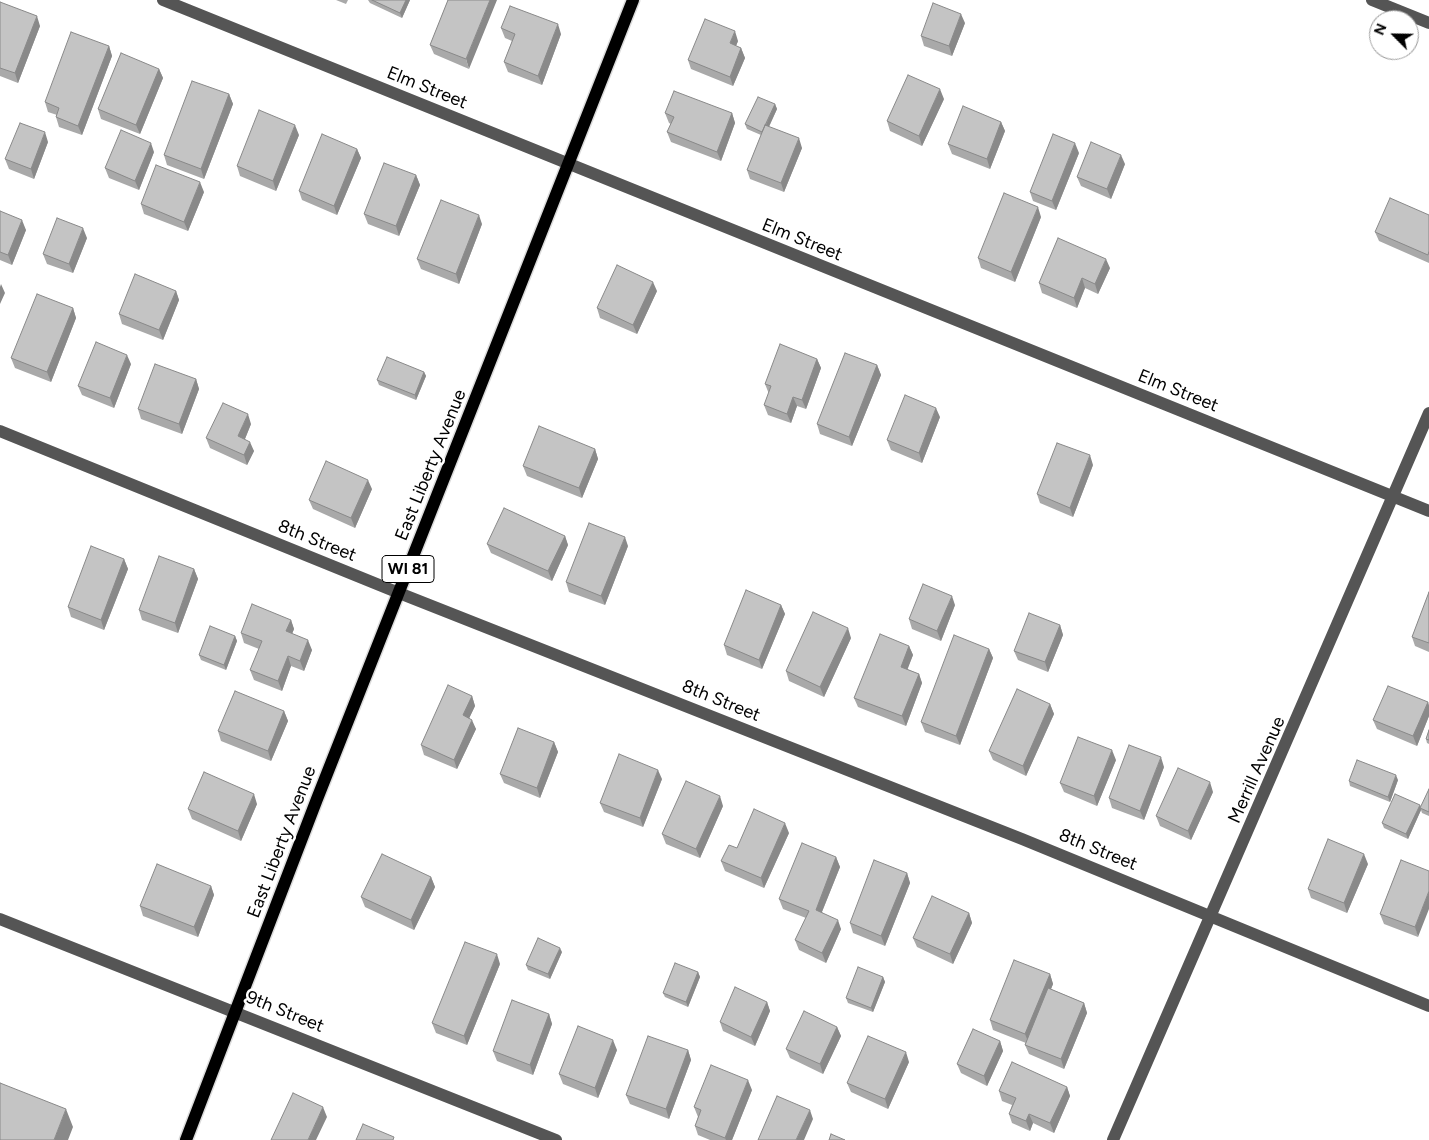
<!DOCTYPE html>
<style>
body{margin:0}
#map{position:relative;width:1429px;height:1140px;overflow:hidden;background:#fff;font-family:Figtree,sans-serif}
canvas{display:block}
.north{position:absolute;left:1369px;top:10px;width:50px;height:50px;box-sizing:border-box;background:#fff;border:1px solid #999;border-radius:50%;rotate:293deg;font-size:14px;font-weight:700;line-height:20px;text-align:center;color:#000}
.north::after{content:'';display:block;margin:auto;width:18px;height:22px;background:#000;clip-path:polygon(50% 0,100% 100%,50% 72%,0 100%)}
</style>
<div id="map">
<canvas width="1429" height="1140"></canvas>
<div class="north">N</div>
</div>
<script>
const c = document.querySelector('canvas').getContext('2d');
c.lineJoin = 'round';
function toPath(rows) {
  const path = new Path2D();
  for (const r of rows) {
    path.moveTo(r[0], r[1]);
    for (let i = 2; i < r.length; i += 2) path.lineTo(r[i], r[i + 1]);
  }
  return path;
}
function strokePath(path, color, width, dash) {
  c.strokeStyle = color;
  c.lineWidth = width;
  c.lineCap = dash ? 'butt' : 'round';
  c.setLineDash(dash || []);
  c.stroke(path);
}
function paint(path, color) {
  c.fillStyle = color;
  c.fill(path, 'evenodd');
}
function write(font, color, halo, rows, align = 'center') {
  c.font = font + ' Figtree,sans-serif';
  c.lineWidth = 5;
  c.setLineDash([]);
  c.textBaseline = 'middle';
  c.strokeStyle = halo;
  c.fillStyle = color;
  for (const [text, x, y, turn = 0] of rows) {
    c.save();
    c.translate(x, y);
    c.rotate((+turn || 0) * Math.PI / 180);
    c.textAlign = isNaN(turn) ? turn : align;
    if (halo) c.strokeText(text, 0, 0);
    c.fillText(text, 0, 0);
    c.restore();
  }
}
const minor = toPath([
 [163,0,1429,511],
 [1372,0,1429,23],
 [0,431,399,593,1022,839,1429,1006],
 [0,919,556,1140],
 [1113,1140,1429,413]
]);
const major = toPath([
 [186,1140,317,799,633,0]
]);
const wall = toPath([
 [336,0,348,0,346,4],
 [368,0,410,0,402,18,370,3],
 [448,0,469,69,434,54,430,45],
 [0,2,40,26,18,83,0,76],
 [965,23,952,56,924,46,921,36],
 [501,28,561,34,542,85,508,72,504,62,512,41,505,38],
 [738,41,736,46,741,48,745,58,733,86,691,69,688,60],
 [109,46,112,56,82,135,59,127,56,117,57,115,48,112,45,102],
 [159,69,163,78,140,134,101,119,98,109],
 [229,94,233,104,204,179,167,165,164,155],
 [944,99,922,146,890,131,887,121],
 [775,104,777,109,769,127,802,148,784,192,750,179,747,170,761,135,747,129,745,124],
 [665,113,732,113,735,123,721,161,671,142,667,132,671,124,669,123],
 [1001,122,1005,131,990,169,952,154,948,144],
 [299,135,276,191,240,176,237,166],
 [48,142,34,179,9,169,5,159],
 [357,149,361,158,337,215,302,200,299,191],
 [154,152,139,190,109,178,105,168],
 [1079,153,1056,210,1033,201,1030,192],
 [1125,164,1111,199,1081,186,1077,177],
 [416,175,420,185,399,236,368,224,364,214],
 [204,192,188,231,144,214,141,204],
 [0,211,26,230,12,265,0,260],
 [1429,215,1429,263,1379,241,1375,232],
 [1041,217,1015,282,981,268,978,258],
 [482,224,459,284,421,269,417,259],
 [87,238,73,273,47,264,43,254],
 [1110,268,1098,294,1085,288,1077,308,1042,293,1039,283],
 [176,291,179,300,163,340,122,324,119,314],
 [657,291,637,334,600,318,597,308],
 [73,308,76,318,51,382,15,368,11,358],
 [817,359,821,368,806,409,797,406,791,423,768,415,764,405,769,394,765,384],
 [131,364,114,408,82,395,78,386],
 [877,365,881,375,852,446,820,434,817,424],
 [424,372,426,376,416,400,379,385,377,380],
 [196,379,199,389,182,434,141,419,138,409],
 [940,417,922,463,891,450,887,440],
 [251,424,245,439,254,451,247,465,210,448,206,438],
 [595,449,598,459,582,498,527,476,523,466],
 [1093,465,1073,517,1040,503,1037,494],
 [372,489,355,528,313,509,309,500],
 [565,536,568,545,552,581,491,553,487,544],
 [628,546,605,605,569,592,566,582],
 [124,559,128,569,104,630,71,617,68,607],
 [194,569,198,579,178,633,142,620,139,610],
 [1429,592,1429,652,1415,646,1412,637],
 [781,605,785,614,762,669,727,655,724,645],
 [955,605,941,641,912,629,909,619],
 [291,620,294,629,292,634,312,650,304,671,291,666,282,691,254,680,250,670,259,649,244,643,241,633],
 [1060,625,1063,635,1048,672,1018,660,1014,651],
 [235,636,237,641,226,670,201,660,199,655],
 [851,638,824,697,789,681,786,671],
 [909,646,913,655,907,669,919,674,922,683,906,726,858,707,854,698],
 [989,649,993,658,960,745,925,732,921,722],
 [472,696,475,706,469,718,476,729,457,769,424,755,421,745],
 [1428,702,1429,706,1429,716,1417,746,1377,729,1373,720],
 [1050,704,1054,714,1026,776,993,760,989,751],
 [284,711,288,721,271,761,221,741,218,731],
 [1429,730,1429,744,1427,743,1426,739],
 [554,742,558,752,540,798,504,783,500,774],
 [1116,760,1097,806,1064,792,1060,783],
 [1164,767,1144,820,1112,808,1109,798],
 [662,779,643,827,604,812,600,803],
 [1398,780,1390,802,1350,786,1349,781],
 [1429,789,1429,816,1422,813,1421,810,1408,839,1384,828,1382,823,1420,805,1421,808],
 [1213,792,1191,840,1160,826,1156,816],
 [257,804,241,841,192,819,188,809],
 [723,806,700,858,666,844,662,834],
 [789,833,764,888,725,871,721,861,737,848],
 [836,857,840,867,822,912,841,929,826,963,799,950,795,940,806,918,783,909,779,899],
 [1401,860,1418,937,1384,924,1380,914],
 [1368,864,1347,913,1311,898,1308,889],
 [907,873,910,883,885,946,853,933,850,923],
 [431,877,435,887,414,930,365,907,361,897],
 [211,886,214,895,198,937,143,916,140,906],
 [969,913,972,923,953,964,917,947,913,938],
 [562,952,550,979,528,970,526,965],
 [500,964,467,1045,436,1033,432,1023],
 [698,972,700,977,688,1007,665,997,663,993],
 [1050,974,1053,984,1051,989,1084,1003,1087,1013,1064,1069,1029,1054,1025,1045,1026,1043,993,1030,990,1020],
 [883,977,885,982,873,1012,848,1003,846,998],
 [767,1002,770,1011,755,1046,723,1031,720,1022],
 [549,1014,552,1024,533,1075,497,1061,493,1051],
 [837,1027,841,1036,823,1074,790,1058,786,1049],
 [1000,1041,1003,1051,987,1086,961,1073,957,1064],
 [617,1050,598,1098,563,1084,559,1074],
 [688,1050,691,1060,669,1119,630,1104,626,1095],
 [909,1062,888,1109,851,1092,847,1083],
 [1067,1087,1070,1096,1054,1133,1033,1123,1030,1131,1012,1123,1009,1114,1012,1105,1002,1101,999,1091],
 [752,1090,732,1140,710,1140,698,1135,695,1126,698,1117,694,1107]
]);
const shadedWall = toPath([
 [406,0,410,0,402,18,400,13],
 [490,0,497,0,469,69,466,59],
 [961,14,965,23,952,56,949,46],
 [37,16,40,26,18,83,15,73],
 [558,24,561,34,542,85,538,76],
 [735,31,738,41,733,53,730,43],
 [109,46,112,56,82,135,78,126],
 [741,48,745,58,733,86,730,77],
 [159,69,163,78,140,134,136,125],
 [940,89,944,99,922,146,919,136],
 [229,94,233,104,204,179,201,169],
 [775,104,777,109,764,137,763,132],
 [732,113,735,123,721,161,717,152],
 [1001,122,1005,131,990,169,987,159],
 [295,125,299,135,276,191,273,181],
 [45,132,48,142,34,179,31,169],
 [799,138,802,148,784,192,781,183],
 [151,143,154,152,139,190,135,181],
 [1075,143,1079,153,1056,210,1052,201],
 [357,149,361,158,337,215,334,206],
 [1121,155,1125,164,1111,199,1107,189],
 [416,175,420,185,399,236,396,226],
 [200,182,204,192,188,231,184,222],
 [1038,207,1041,217,1015,282,1011,272],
 [479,215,482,224,459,284,456,274],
 [22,220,26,230,12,265,8,255],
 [83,228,87,238,73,273,69,264],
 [1106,259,1110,268,1098,294,1095,284],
 [1082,278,1085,288,1077,308,1074,298],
 [653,282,657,291,637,334,633,325],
 [1,284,5,293,0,304,0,287],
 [176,291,179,300,163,340,159,330],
 [73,308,76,318,51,382,47,372],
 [127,355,131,364,114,408,110,398],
 [817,359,821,368,806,409,802,400],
 [877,365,881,375,852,446,849,437],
 [424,372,426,376,416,400,415,395],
 [196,379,199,389,182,434,179,424],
 [793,397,797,406,791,423,787,414],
 [936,408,940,417,922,463,919,453],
 [248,414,251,424,242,446,238,436],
 [250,442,254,451,247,465,244,455],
 [595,449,598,459,582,498,579,488],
 [1090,455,1093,465,1073,517,1070,508],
 [368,480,372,489,355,528,351,518],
 [565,536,568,545,552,581,548,571],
 [625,537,628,546,605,605,601,596],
 [124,559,128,569,104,630,101,620],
 [194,569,198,579,178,633,175,623],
 [952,596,955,605,941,641,937,631],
 [781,605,785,614,762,669,759,660],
 [291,620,294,629,289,641,286,631],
 [1060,625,1063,635,1048,672,1045,662],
 [848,628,851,638,824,697,820,687],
 [235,636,237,641,226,670,224,665],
 [308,640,312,650,304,671,300,661],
 [909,646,913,655,905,676,901,667],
 [989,649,993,658,960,745,956,736],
 [288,656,291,666,282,691,278,681],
 [919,674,922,683,906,726,902,716],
 [472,696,475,706,466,725,463,715],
 [1428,702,1429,706,1429,716,1417,746,1413,736],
 [1050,704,1054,714,1026,776,1023,766],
 [284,711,288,721,271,761,268,751],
 [472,720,476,729,457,769,454,760],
 [554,742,558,752,540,798,537,788],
 [1112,750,1116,760,1097,806,1094,796],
 [1161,757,1164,767,1144,820,1140,811],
 [658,770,662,779,643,827,640,818],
 [1396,775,1398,780,1390,802,1388,797],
 [1210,782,1213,792,1191,840,1188,831],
 [254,794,257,804,241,841,238,831],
 [720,796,723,806,700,858,696,849],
 [1420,805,1421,810,1408,839,1406,834],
 [785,823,789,833,764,888,761,878],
 [1364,854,1368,864,1347,913,1344,903],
 [836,857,840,867,819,919,816,910],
 [907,873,910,883,885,946,881,936],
 [431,877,435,887,414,930,411,920],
 [211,886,214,895,198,937,194,927],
 [1429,891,1429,909,1418,937,1415,927],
 [969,913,972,923,953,964,950,954],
 [838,920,841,929,826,963,822,953],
 [560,948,562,952,550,979,548,974],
 [497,954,500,964,467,1045,464,1036],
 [698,972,700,977,688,1007,686,1002],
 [1050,974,1053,984,1029,1044,1025,1034],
 [883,977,885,982,873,1012,871,1008],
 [767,1002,770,1011,755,1046,751,1037],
 [1084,1003,1087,1013,1064,1069,1061,1059],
 [549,1014,552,1024,533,1075,530,1065],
 [837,1027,841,1036,823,1074,820,1064],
 [613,1040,617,1050,598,1098,595,1088],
 [1000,1041,1003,1051,987,1086,984,1076],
 [688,1050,691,1060,669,1119,666,1109],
 [906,1052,909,1062,888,1109,885,1099],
 [748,1080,752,1090,732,1140,726,1140,725,1138],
 [1067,1087,1070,1096,1054,1133,1050,1123],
 [323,1107,327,1117,316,1140,308,1140],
 [66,1109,73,1127,68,1140,54,1140],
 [810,1110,813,1119,804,1140,796,1140],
 [1029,1114,1033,1123,1030,1131,1026,1121]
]);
const building = toPath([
 [372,0,406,0,400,13,372,0],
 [448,0,490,0,466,59,430,45,448,0],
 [0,2,37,16,15,73,0,68,0,2],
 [933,3,961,14,949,46,921,36,933,3],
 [510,6,558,24,538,76,504,62,515,34,501,28,510,6],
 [705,19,735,31,730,43,741,48,730,77,688,60,705,19],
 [71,32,109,46,78,126,56,117,59,108,45,102,71,32],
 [121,53,159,69,136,125,98,109,121,53],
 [908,75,940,89,919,136,887,121,908,75],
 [192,81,229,94,201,169,164,155,192,81],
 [674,91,732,113,717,152,667,132,674,117,665,113,674,91],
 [758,97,775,104,762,132,745,124,758,97],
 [963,106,1001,122,987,159,948,144,963,106],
 [259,110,295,125,273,181,237,166,259,110],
 [20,123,45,132,31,169,5,159,20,123],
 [765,125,799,138,781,183,747,170,765,125],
 [121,130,151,143,135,181,105,168,121,130],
 [322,134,357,149,334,206,299,191,322,134],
 [1053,134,1075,143,1052,201,1030,192,1053,134],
 [1091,142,1121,155,1107,189,1077,177,1091,142],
 [384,163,416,175,396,226,364,214,384,163],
 [156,165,200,182,184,222,141,204,156,165],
 [1004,193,1038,207,1011,272,978,258,1004,193],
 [1390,198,1429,215,1429,251,1428,255,1375,232,1390,198],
 [441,200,479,215,456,274,417,259,441,200],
 [0,211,22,220,8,255,0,252,0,211],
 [57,218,83,228,69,264,43,254,57,218],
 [1058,238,1106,259,1095,284,1082,278,1074,298,1039,283,1058,238],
 [617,265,653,282,633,325,597,308,617,265],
 [135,274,176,291,159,330,119,314,135,274],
 [37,294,73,308,47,372,11,358,37,294],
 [96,342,127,355,110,398,78,386,96,342],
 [780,344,817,359,802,400,793,397,787,414,764,405,771,386,765,384,780,344],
 [845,353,877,365,849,437,817,424,845,353],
 [387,357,424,372,415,395,377,380,387,357],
 [155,364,196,379,179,424,138,409,155,364],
 [905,395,936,408,919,453,887,440,905,395],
 [223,403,248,414,238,436,250,442,244,455,206,438,223,403],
 [539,426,595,449,579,488,523,466,539,426],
 [1057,443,1090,455,1070,508,1037,494,1057,443],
 [326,461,368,480,351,518,309,500,326,461],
 [504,508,565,536,548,571,487,544,504,508],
 [589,523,625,537,601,596,566,582,589,523],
 [91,546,124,559,101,620,68,607,91,546],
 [159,556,194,569,175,623,139,610,159,556],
 [923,584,952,596,937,631,909,619,923,584],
 [746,590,781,605,759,660,724,645,746,590],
 [1429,592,1429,643,1412,637,1429,592],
 [252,604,291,620,286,631,308,640,300,661,288,656,278,681,250,670,262,641,241,633,252,604],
 [813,612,848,628,820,687,786,671,813,612],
 [1029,613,1060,625,1045,662,1014,651,1029,613],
 [210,626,235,636,224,665,199,655,210,626],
 [880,634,909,646,901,667,919,674,902,716,854,698,880,634],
 [954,635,989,649,956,736,921,722,954,635],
 [448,685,472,696,463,715,472,720,454,760,421,745,448,685],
 [1388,686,1428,702,1413,736,1373,720,1388,686],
 [1017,689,1050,704,1023,766,989,751,1017,689],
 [235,691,284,711,268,751,218,731,235,691],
 [518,728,554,742,537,788,500,774,518,728],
 [1429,730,1429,740,1426,739,1429,730],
 [1078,737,1112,750,1094,796,1060,783,1078,737],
 [1129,745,1161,757,1140,811,1109,798,1129,745],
 [619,754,658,770,640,818,600,803,619,754],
 [1357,760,1396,775,1388,797,1349,781,1357,760],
 [1178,768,1210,782,1188,831,1156,816,1178,768],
 [204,772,254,794,238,831,188,809,204,772],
 [686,781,720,796,696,849,662,834,686,781],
 [1429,789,1429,812,1420,808,1429,789],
 [1395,794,1420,805,1406,834,1382,823,1395,794],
 [754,809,785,823,761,878,721,861,729,845,737,848,754,809],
 [1328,839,1364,854,1344,903,1308,889,1328,839],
 [802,843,836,857,816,910,838,920,822,953,795,940,809,911,779,899,802,843],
 [382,854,431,877,411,920,361,897,382,854],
 [874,860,907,873,881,936,850,923,874,860],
 [1401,860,1429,871,1429,891,1415,927,1380,914,1401,860],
 [157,864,211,886,194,927,140,906,157,864],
 [932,896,969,913,950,954,913,938,932,896],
 [538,938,560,948,548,974,526,965,538,938],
 [465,942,497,954,464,1036,432,1023,465,942],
 [1014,960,1050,974,1025,1034,990,1020,1014,960],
 [675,963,698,972,686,1002,663,993,675,963],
 [858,967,883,977,871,1008,846,998,858,967],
 [735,987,767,1002,751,1037,720,1022,735,987],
 [1048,988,1084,1003,1061,1059,1025,1045,1048,988],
 [512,1000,549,1014,530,1065,493,1051,512,1000],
 [804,1011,837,1027,820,1064,786,1049,804,1011],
 [578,1026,613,1040,595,1088,559,1074,578,1026],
 [973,1029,1000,1041,984,1076,957,1064,973,1029],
 [648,1036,688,1050,666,1109,626,1095,648,1036],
 [868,1036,906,1052,885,1099,847,1083,868,1036],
 [1012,1062,1067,1087,1050,1123,1029,1114,1026,1121,1009,1114,1016,1098,999,1091,1012,1062],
 [711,1065,748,1080,725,1138,695,1126,701,1110,694,1107,711,1065],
 [0,1083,66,1109,54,1140,0,1140,0,1083],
 [293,1093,323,1107,308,1140,271,1140,293,1093],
 [777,1096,810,1110,796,1140,758,1140,777,1096],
 [363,1124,394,1137,393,1140,356,1140,363,1124],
 [831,1134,845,1140,829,1140,831,1134]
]);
const shields = [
 [408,569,52]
];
const shieldNames = [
 ["WI 81",408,569]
];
const streetNames = [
 ["Elm Street",427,88,22],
 ["Elm Street",802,240,22],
 ["Elm Street",1178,391,22],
 ["East Liberty Avenue",431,465,-68],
 ["8th Street",317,541,22],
 ["8th Street",721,701,22],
 ["Merrill Avenue",1257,770,-66],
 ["East Liberty Avenue",282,842,-69],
 ["8th Street",1098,850,22],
 ["9th Street",285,1012,22]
];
strokePath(major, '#dbdbdb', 15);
strokePath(minor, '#555', 12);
strokePath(major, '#000', 12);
paint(wall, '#a9a9a9');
paint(shadedWall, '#898989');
paint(building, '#c4c4c4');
strokePath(building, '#898989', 1);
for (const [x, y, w] of shields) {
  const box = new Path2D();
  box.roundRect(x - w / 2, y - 13.5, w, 27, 4);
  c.fillStyle = '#fff';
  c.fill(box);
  strokePath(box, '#000', 1);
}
write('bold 16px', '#000', null, shieldNames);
write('18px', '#000', '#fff', streetNames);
</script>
